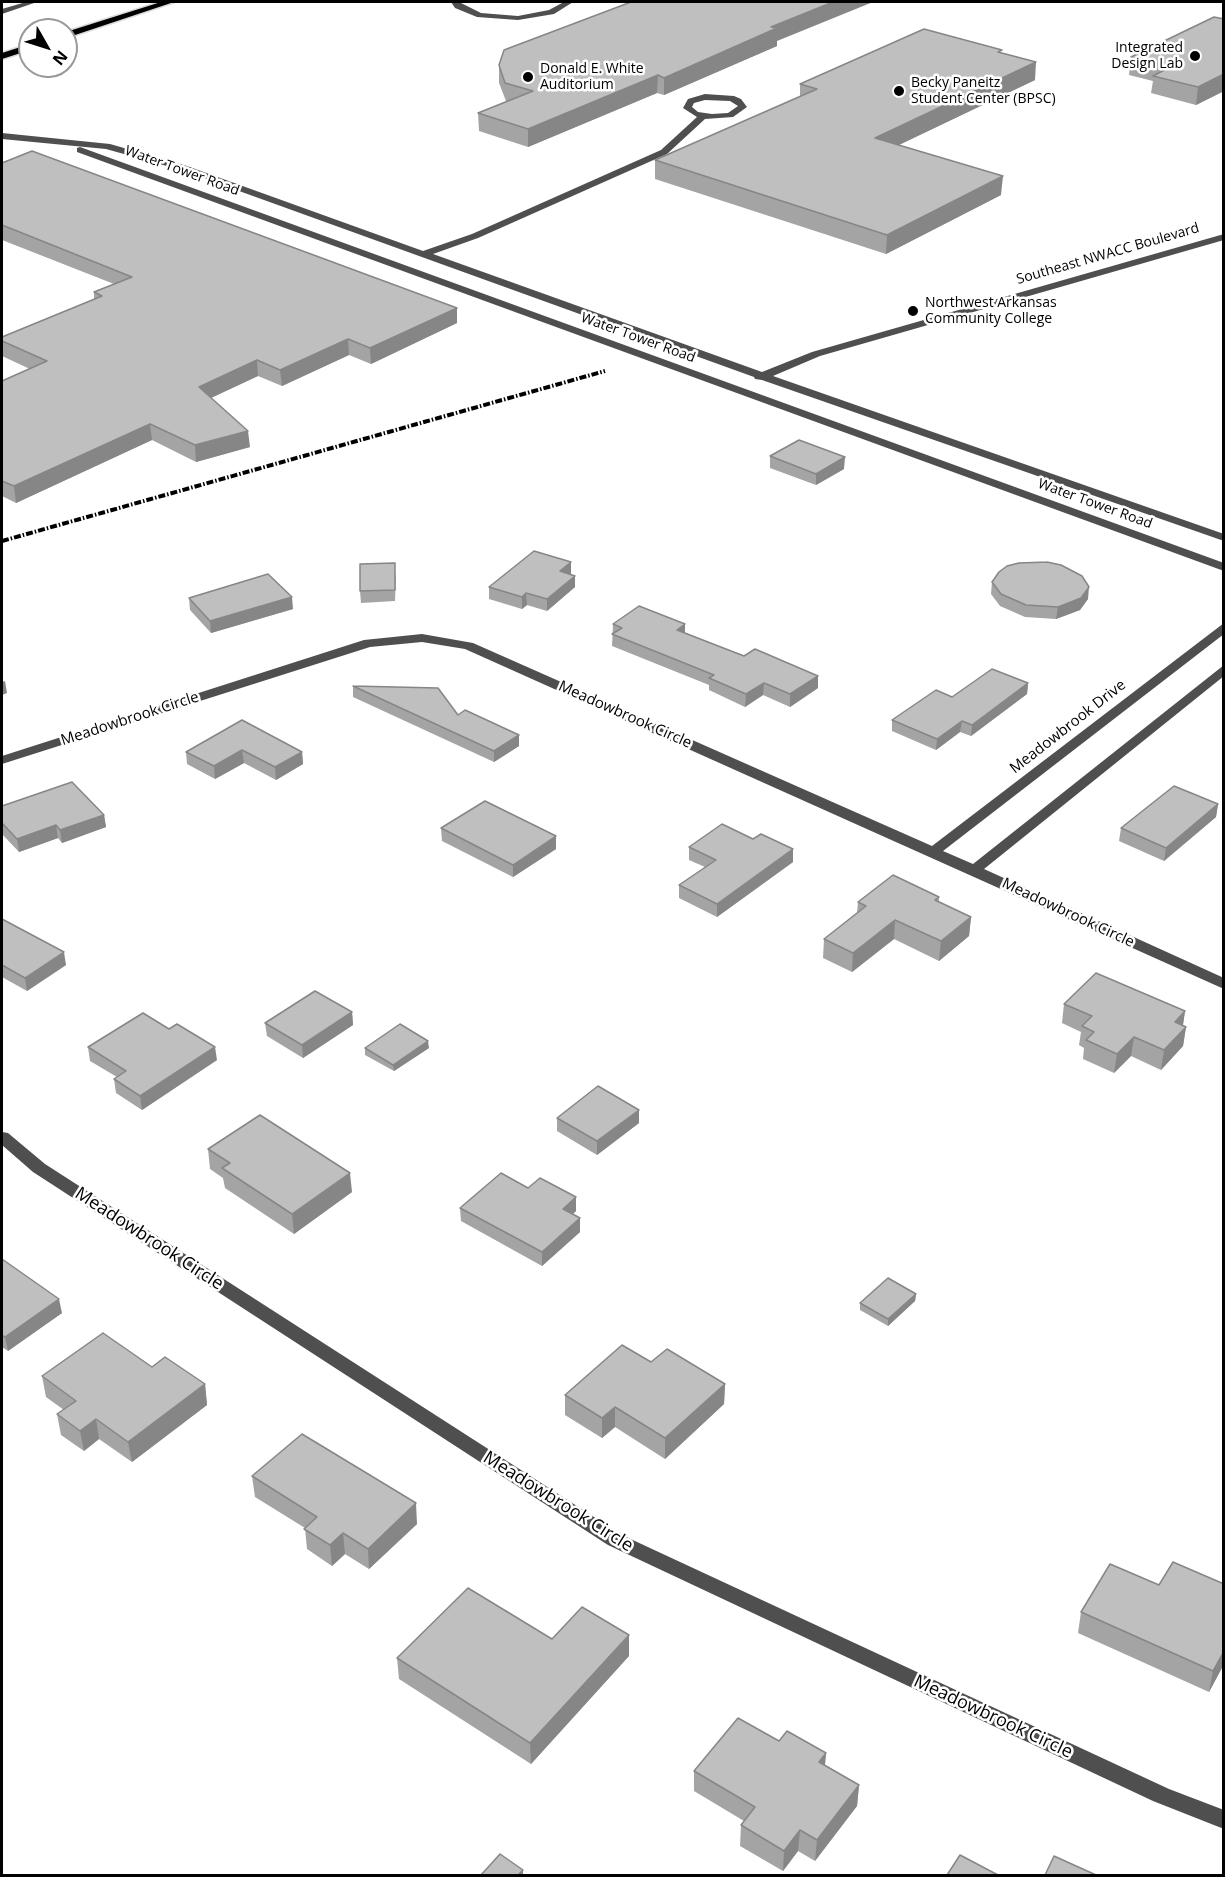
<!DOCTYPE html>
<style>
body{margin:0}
#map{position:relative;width:1225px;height:1877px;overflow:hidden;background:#fff;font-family:"Open Sans",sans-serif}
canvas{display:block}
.frame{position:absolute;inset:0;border:3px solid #000;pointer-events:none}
.north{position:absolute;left:18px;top:18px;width:60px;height:60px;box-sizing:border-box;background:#fff;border:2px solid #999;border-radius:50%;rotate:129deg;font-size:16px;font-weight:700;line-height:24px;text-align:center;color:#000}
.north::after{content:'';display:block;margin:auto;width:21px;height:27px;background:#000;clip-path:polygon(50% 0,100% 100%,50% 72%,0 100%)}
</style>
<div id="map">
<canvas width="1225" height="1877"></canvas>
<div class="frame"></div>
<div class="north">N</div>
</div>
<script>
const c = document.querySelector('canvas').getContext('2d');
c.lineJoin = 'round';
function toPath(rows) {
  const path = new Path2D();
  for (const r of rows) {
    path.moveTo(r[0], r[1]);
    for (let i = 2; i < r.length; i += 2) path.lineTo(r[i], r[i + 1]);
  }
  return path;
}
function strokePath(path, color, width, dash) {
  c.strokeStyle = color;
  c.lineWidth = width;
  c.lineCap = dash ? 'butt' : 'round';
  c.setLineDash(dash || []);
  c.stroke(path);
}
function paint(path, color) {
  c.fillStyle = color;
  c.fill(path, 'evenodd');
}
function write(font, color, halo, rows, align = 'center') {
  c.font = font + ' "Open Sans",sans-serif';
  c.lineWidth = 5;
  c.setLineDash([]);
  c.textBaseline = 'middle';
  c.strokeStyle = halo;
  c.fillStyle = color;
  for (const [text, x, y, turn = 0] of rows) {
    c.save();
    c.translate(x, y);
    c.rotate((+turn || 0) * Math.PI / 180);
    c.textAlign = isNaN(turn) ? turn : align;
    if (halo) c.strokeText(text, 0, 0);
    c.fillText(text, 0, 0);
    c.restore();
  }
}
const minor = toPath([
 [26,2,37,2,2,14,2,9,26,2],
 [451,2,459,2,481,13,518,16,549,10,564,2,573,2,554,14,518,20,477,17,455,8,451,2],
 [705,94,734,96,741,99,747,107,733,117,705,119,667,154,478,238,433,254,762,372,812,352,1224,234,1224,240,820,356,773,376,1224,534,1224,541,762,380,755,379,754,377,181,170,106,149,2,139,2,133,110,144,187,166,423,251,472,234,661,150,697,117,683,108,688,99,705,94],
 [705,100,730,101,738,106,728,113,712,114,698,112,692,107,694,103,705,100],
 [80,147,1224,563,1224,571,77,152,77,148,80,147],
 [1224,623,1224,634,943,851,973,864,1224,665,1224,676,984,869,1224,978,1224,989,465,649,422,642,370,647,2,764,2,756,364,640,422,634,473,643,932,846,1224,623],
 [2,1132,8,1133,45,1164,622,1535,1169,1789,1224,1810,1224,1829,1153,1801,608,1545,33,1172,2,1145,2,1132]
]);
const highway = toPath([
 [161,2,174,2,66,38,66,32,161,2],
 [30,44,30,50,2,59,2,53,30,44]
]);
const rail = toPath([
 [2,541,605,371]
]);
const wall = toPath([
 [1224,19,1224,91,1196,105,1151,93,1153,81,1129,75,1131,57],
 [777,41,777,46,664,95,657,93,528,147,479,131,478,113,507,102,506,101,499,83,499,65],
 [1001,53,1035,80,898,145,1001,195,886,254,655,179,655,160,800,97,800,84],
 [2,163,457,308,457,323,371,364,349,355,282,386,258,376,211,398,250,447,196,462,152,440,16,503,2,496,2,381,30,369,2,356,2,337,94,299,94,292,114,284,2,240],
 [770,456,844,469,816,485,770,468],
 [571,574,575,587,547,611,527,605,522,609,489,599,489,587],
 [396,575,395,601,361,603,360,591],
 [992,582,1088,599,1080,610,1056,619,1025,617,1000,606,991,594],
 [189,598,293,609,211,633,190,610],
 [613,624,685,624,685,633,744,656,818,676,818,688,790,707,763,695,745,707,709,690,709,685,612,646],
 [1028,683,1027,694,971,736,960,732,936,750,892,731,892,720,952,697],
 [353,686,519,735,519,746,494,762,353,697],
 [242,720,302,752,303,764,276,780,244,763,215,779,187,764,186,752],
 [1218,804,1216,817,1164,861,1119,841,1121,828],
 [2,806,104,815,106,827,62,843,58,838,19,852,2,834],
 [441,828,556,849,513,877,442,841],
 [753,839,793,849,793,862,717,917,679,898,679,885,705,867,689,860,689,847],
 [939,897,939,902,971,917,969,936,939,961,894,939,852,972,823,958,824,939,857,913,858,902],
 [2,919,66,965,27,991,2,977],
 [1064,1004,1185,1011,1183,1025,1186,1027,1183,1046,1161,1070,1131,1056,1114,1073,1083,1059,1084,1048,1079,1045,1081,1032,1062,1023],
 [352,1012,353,1025,303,1058,267,1036,265,1023],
 [88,1047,217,1060,142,1110,116,1093,114,1079,117,1077,90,1061],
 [365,1048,429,1048,394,1071,365,1055],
 [557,1118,639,1123,597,1155,557,1131],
 [208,1149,352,1192,294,1234,225,1188,223,1178,210,1169],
 [528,1188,576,1197,576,1211,573,1214,580,1218,580,1232,542,1266,461,1221,460,1208],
 [2,1259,62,1313,8,1351,2,1347],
 [916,1294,915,1301,888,1326,860,1310,860,1303],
 [651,1362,725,1384,724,1404,665,1459,615,1427,602,1438,565,1415,565,1395],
 [152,1367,205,1384,207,1405,132,1462,99,1439,84,1451,61,1435,57,1414,64,1410,46,1397,42,1376],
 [252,1476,417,1524,369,1569,345,1554,332,1566,307,1549,305,1528,255,1497],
 [1224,1584,1224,1664,1209,1692,1078,1633,1081,1612,1159,1585],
 [552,1639,629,1656,531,1764,399,1679,397,1658],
 [779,1741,826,1753,825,1765,859,1785,857,1806,815,1861,798,1851,783,1871,740,1846,741,1825,744,1821,694,1791,694,1771]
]);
const shadedWall = toPath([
 [833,2,873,2,777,41,777,46,664,95,664,78,771,27],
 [1036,62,1035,80,874,157,875,138],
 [1224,74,1224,91,1196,105,1198,87],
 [658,75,657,93,528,147,528,129],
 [1003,176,1001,195,886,254,887,235],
 [457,308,457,323,371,364,370,348],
 [348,339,349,355,282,386,280,370],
 [257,360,258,376,200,403,199,387],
 [150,424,152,440,16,503,14,486],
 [248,431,250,447,196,462,195,445],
 [845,457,844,469,816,485,816,474],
 [571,562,571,574,560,583,560,571],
 [575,576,575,587,547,611,547,599],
 [1089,587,1088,599,1080,610,1056,619,1058,607],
 [526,593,527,605,522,609,522,597],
 [292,597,293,609,211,633,210,621],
 [685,624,685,636,677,630],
 [818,676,818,688,790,707,790,694],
 [5,681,7,693,2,695,2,682],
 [764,683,763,695,745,707,746,694],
 [1028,683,1027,694,971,736,972,725],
 [962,721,960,732,936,750,937,739],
 [519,735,519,746,494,762,494,751],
 [242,750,244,763,215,779,214,766],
 [302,752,303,764,276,780,275,767],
 [1218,804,1216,817,1164,861,1166,848],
 [104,815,106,827,62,843,60,830],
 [56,825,58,838,19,852,17,839],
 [556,836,556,849,513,877,513,865],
 [793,849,793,862,717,917,717,904],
 [971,917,969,936,939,961,941,941],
 [895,920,894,939,852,972,853,953],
 [64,952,66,965,27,991,25,978],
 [1185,1011,1182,1031,1186,1027,1183,1046,1161,1070,1164,1050,1175,1022],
 [352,1012,353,1025,303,1058,302,1045],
 [1134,1037,1131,1056,1114,1073,1117,1054],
 [428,1041,429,1048,394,1071,393,1065],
 [215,1047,217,1060,142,1110,140,1096],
 [639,1110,639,1123,597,1155,597,1141],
 [350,1173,352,1192,294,1234,292,1214],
 [576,1197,576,1211,563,1222,563,1209],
 [580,1218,580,1232,542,1266,542,1252],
 [916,1294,915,1301,888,1326,888,1319],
 [59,1299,62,1313,8,1351,5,1337],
 [205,1384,207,1405,132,1462,128,1442],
 [725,1384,724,1404,665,1459,665,1438],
 [615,1407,615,1427,602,1438,602,1418],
 [96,1419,99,1439,84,1451,80,1431],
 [416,1503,417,1524,369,1569,368,1549],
 [343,1533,345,1554,332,1566,330,1545],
 [629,1635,629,1656,531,1764,530,1743],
 [1224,1651,1224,1664,1209,1692,1213,1671],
 [826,1753,824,1774,819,1762],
 [859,1785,857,1806,815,1861,817,1840],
 [800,1830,798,1851,783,1871,784,1851],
 [523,1870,523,1875,518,1875]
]);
const building = toPath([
 [631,2,833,2,771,27,777,28,664,78,658,75,528,129,478,113,533,91,505,83,499,65,504,50,631,2],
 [1214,17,1224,19,1224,74,1198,87,1153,76,1170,67,1131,57,1214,17],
 [924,29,1002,50,998,52,1036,62,875,138,1003,176,887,235,655,160,817,89,800,84,924,29],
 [32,151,457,308,370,348,348,339,280,370,257,360,199,387,248,431,195,445,150,424,14,486,2,481,2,381,47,361,2,341,2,337,102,296,94,292,132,277,2,225,2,163,32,151],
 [799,440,845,457,816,474,770,456,799,440],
 [534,551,571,562,560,571,575,576,547,599,526,593,522,597,489,587,534,551],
 [1047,562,1061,565,1082,576,1089,587,1081,598,1058,607,1026,605,1001,594,992,582,999,572,1007,566,1019,563,1047,562],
 [395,563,395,590,360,591,360,564,395,563],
 [268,574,292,597,210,621,189,598,268,574],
 [639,606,685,624,677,630,744,656,755,649,818,676,790,694,764,683,746,694,709,678,714,675,612,634,622,628,613,624,639,606],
 [992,669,1028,683,972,725,962,721,937,739,892,720,936,690,952,697,992,669],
 [353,686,438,688,458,715,465,710,519,735,494,751,353,686],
 [242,720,302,752,275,767,242,750,214,766,186,752,242,720],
 [72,782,104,815,60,830,56,825,17,839,2,823,2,806,72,782],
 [1174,786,1218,804,1166,848,1121,828,1174,786],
 [485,801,556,836,513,865,441,828,485,801],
 [722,824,753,839,761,834,793,849,717,904,679,885,716,860,689,847,722,824],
 [893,875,939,897,935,900,971,917,941,941,895,920,853,953,824,939,866,906,858,902,893,875],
 [2,919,64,952,25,978,2,965,2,919],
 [1096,973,1185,1011,1175,1022,1186,1027,1164,1050,1134,1037,1117,1054,1086,1040,1094,1032,1082,1026,1092,1016,1064,1004,1096,973],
 [315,991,352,1012,302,1045,265,1023,315,991],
 [143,1013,169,1029,177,1024,215,1047,140,1096,114,1079,126,1071,88,1047,143,1013],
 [400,1024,428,1041,393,1065,365,1048,400,1024],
 [598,1086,639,1110,597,1141,557,1118,598,1086],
 [260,1115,350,1173,292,1214,222,1168,230,1163,208,1149,260,1115],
 [501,1173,528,1188,540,1178,576,1197,563,1209,580,1218,542,1252,460,1208,501,1173],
 [2,1259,59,1299,5,1337,2,1335,2,1259],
 [888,1278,916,1294,888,1319,860,1303,888,1278],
 [103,1333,152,1367,165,1357,205,1384,128,1442,96,1419,80,1431,57,1414,76,1401,42,1376,103,1333],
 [622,1345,651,1362,667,1349,725,1384,665,1438,615,1407,602,1418,565,1395,622,1345],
 [302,1434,416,1503,368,1549,343,1533,330,1545,304,1529,317,1517,252,1476,302,1434],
 [1173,1562,1224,1584,1224,1651,1213,1671,1081,1612,1110,1564,1159,1585,1173,1562],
 [468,1588,552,1639,582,1607,629,1635,530,1743,397,1658,468,1588],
 [738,1718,779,1741,787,1731,826,1753,819,1762,859,1785,817,1840,800,1830,784,1851,741,1825,755,1807,694,1771,738,1718],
 [500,1854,523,1870,518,1875,481,1875,500,1854],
 [960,1855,998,1875,947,1875,960,1855],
 [1054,1856,1096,1875,1045,1875,1054,1856]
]);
const markers = [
 [1195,56,6,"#000"],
 [528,77,6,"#000"],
 [899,91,6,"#000"],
 [913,311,6,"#000"]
];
const farPoinames = [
 ["Integrated",1183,48,"right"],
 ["Design Lab",1183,64,"right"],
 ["Donald E. White",540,69],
 ["Auditorium",540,85],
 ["Becky Paneitz",911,83],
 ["Student Center (BPSC)",911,99],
 ["Northwest Arkansas",925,303],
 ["Community College",925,319]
];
const farStreetnames = [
 ["Water Tower Road",182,171,20],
 ["Southeast NWACC Boulevard",1108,254,-16],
 ["Water Tower Road",638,338,20],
 ["Water Tower Road",1095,504,20]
];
const streetNames = [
 ["Meadowbrook Circle",625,715,24],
 ["Meadowbrook Circle",130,719,-18],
 ["Meadowbrook Drive",1068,727,-38],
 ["Meadowbrook Circle",1068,913,25]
];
const nearStreetnames = [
 ["Meadowbrook Circle",149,1239,33],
 ["Meadowbrook Circle",558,1502,32],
 ["Meadowbrook Circle",993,1717,25]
];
strokePath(highway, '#dbdbdb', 3);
paint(minor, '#4f4f4f');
paint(highway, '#000');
strokePath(rail, '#000', 4, [7, 2, 1.5, 2]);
paint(wall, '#a4a4a4');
paint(shadedWall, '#868686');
paint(building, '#bfbfbf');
strokePath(building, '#868686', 1.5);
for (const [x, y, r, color] of markers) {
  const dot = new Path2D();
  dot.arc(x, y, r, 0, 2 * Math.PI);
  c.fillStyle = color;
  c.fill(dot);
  strokePath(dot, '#fff', 2);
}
write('14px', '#000', '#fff', farPoinames, 'left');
write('14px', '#000', '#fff', farStreetnames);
write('15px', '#000', '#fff', streetNames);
write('18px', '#000', '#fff', nearStreetnames);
</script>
